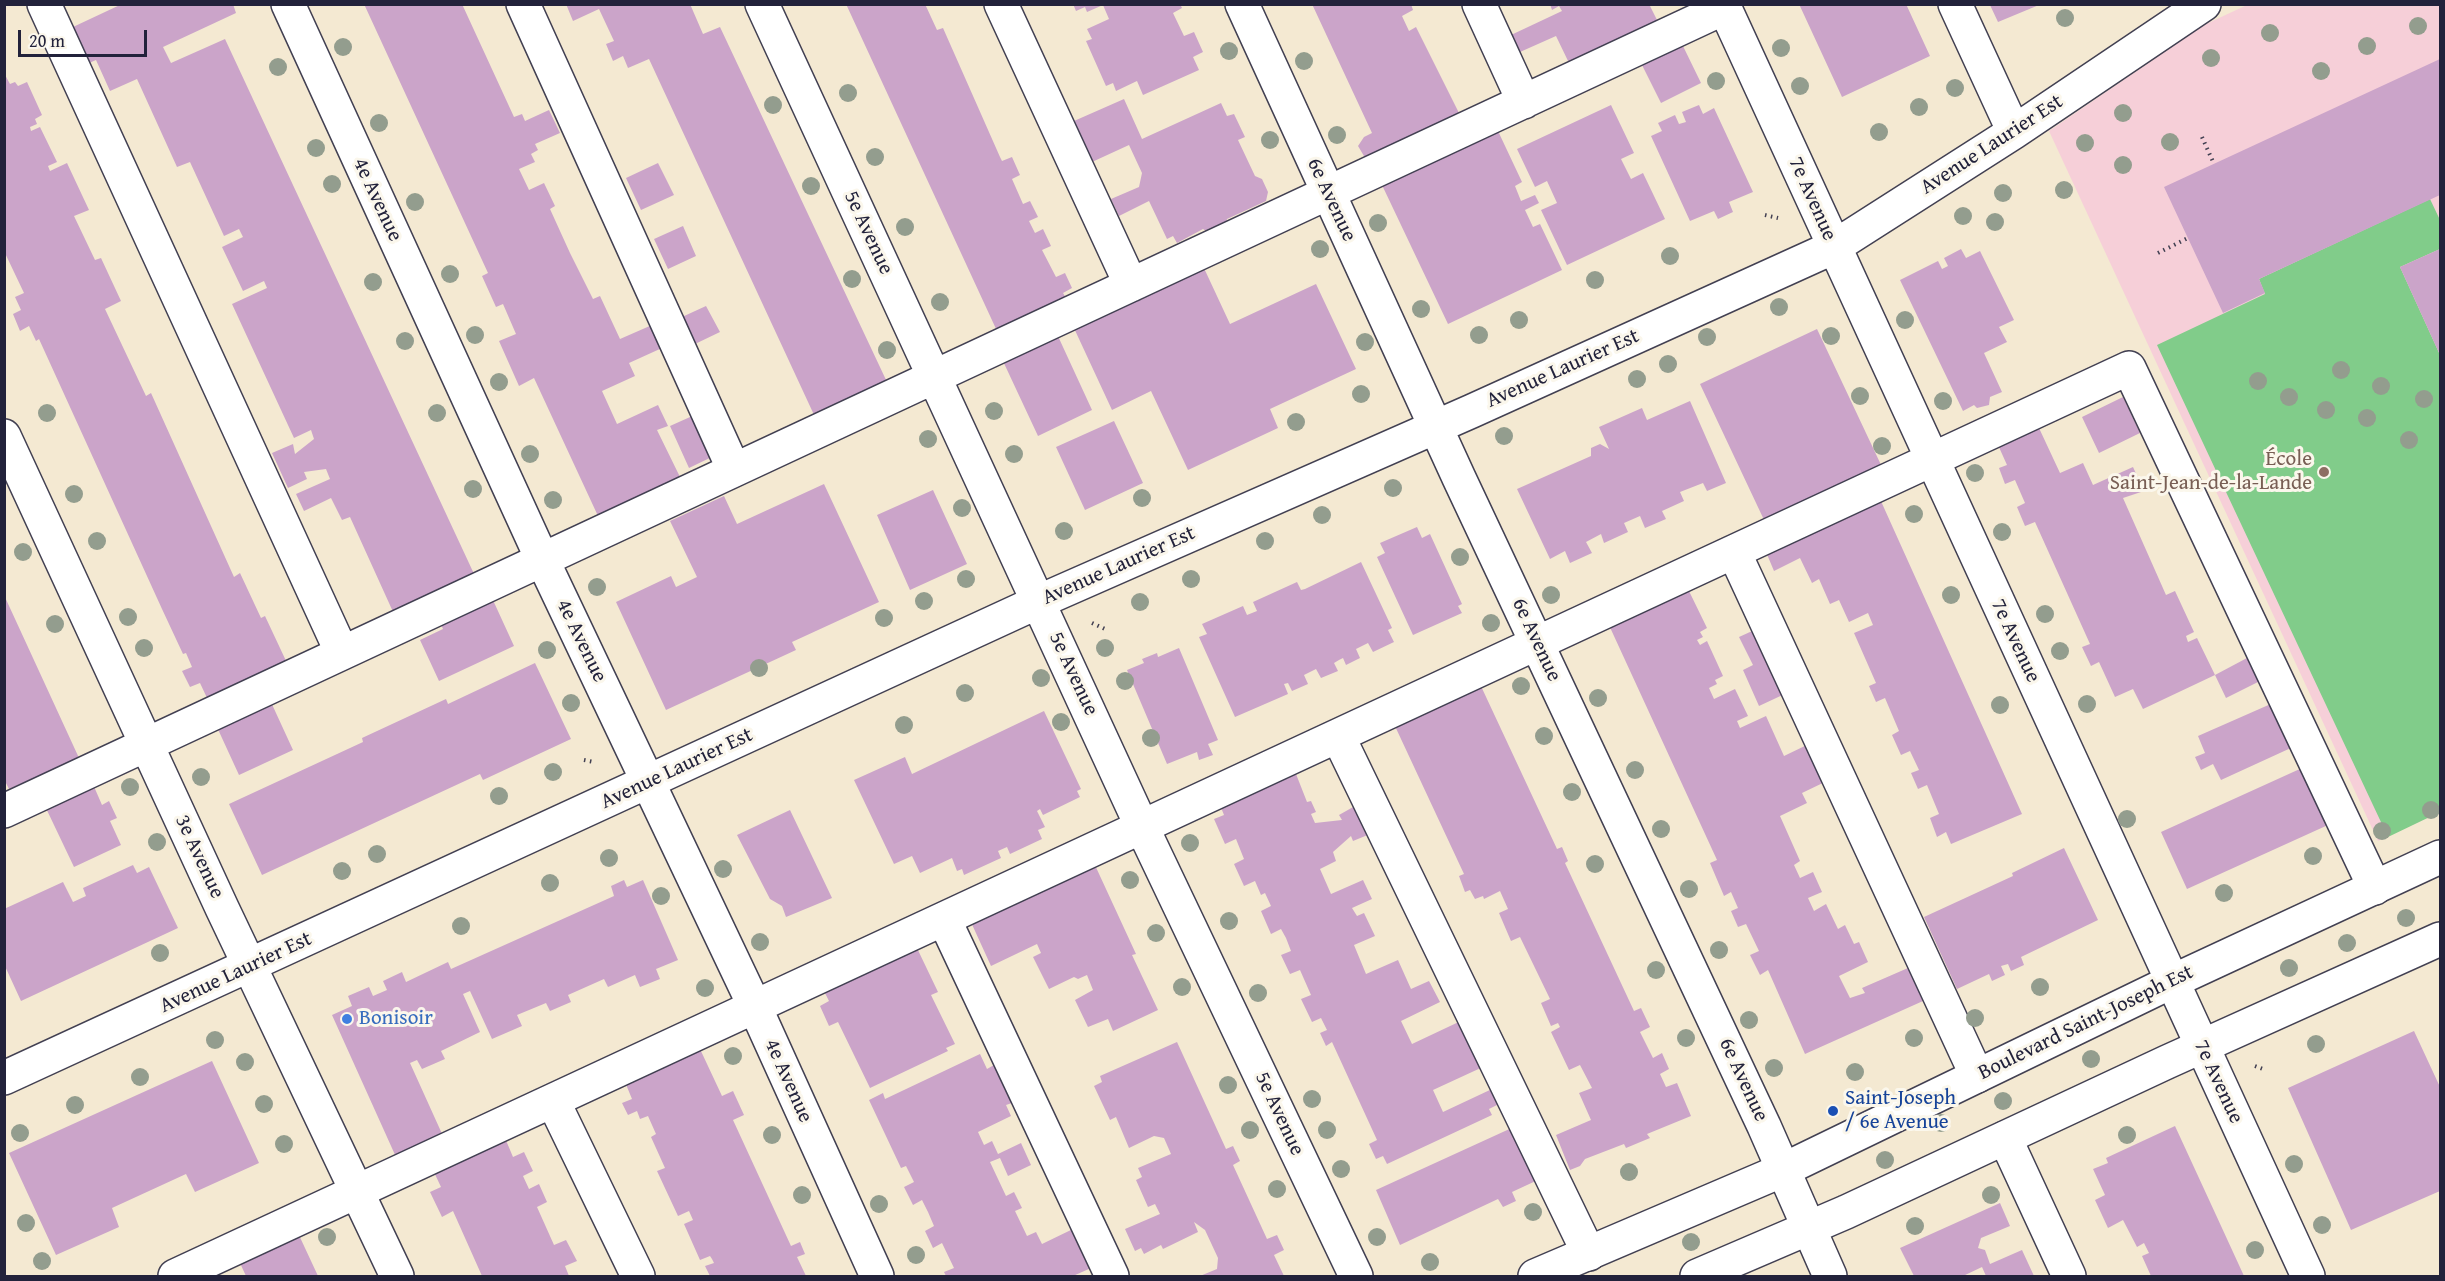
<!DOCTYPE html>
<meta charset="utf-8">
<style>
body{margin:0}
#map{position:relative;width:2445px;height:1281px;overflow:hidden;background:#f4e9d2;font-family:"Gentium Book Plus",serif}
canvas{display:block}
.frame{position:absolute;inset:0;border:6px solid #22223b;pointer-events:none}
.scale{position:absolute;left:18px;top:30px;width:129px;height:27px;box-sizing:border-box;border:3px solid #22223b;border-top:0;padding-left:8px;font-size:18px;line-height:21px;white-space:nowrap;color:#22223b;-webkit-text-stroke:4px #fbf7ec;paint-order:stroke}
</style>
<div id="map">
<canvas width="2445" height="1281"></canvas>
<div class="frame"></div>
<div class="scale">20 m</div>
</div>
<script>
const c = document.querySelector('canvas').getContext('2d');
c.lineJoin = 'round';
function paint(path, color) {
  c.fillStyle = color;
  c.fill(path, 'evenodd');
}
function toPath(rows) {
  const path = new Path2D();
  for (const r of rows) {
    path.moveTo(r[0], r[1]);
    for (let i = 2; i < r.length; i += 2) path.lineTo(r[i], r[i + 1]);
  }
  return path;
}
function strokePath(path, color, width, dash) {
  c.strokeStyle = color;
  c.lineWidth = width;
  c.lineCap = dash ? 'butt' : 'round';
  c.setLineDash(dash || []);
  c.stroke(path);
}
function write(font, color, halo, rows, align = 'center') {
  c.font = font + ' "Gentium Book Plus",serif';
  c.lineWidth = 6;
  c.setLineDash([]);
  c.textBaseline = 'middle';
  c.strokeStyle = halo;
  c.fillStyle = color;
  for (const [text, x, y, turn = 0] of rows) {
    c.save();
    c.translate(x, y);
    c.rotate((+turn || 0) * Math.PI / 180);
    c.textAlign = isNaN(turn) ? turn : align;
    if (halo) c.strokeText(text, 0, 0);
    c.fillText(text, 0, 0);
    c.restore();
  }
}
const built = toPath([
 [2247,5,2440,5,2440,812,2378,841,2049,131,2204,25]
]);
const green = toPath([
 [2430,199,2440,220,2440,249,2400,267,2440,355,2440,812,2388,837,2157,345,2265,294,2259,279]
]);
const building = toPath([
 [122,4,233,4,236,13,163,47,171,63,225,39,475,576,394,614,350,517,342,520,331,498,304,511,296,494,330,479,326,469,304,472,307,479,288,488,272,453,293,444,295,454,314,439,311,430,294,438,232,304,267,288,264,281,243,291,222,247,243,237,239,229,224,236,190,162,177,167,137,79,110,91,96,60,89,63,73,27],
 [364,4,462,4,514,117,522,114,525,121,549,110,560,133,535,144,538,150,531,154,535,162,519,169,529,190,544,183,555,206,550,209,570,253,593,299,600,296,620,339,652,325,662,348,629,363,635,376,602,391,617,424,658,405,668,426,657,430,680,477,598,516,534,378,519,386,499,341,516,334,503,304,496,307,482,276,488,273],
 [566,4,690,4,703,34,720,27,887,382,815,417,649,59,628,68,623,56,613,61,606,44,614,41,599,9,573,21],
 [846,4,925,4,937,30,943,28,1000,157,1002,161,1012,157,1020,175,1012,179,1023,204,1030,201,1038,217,1029,221,1035,233,1043,229,1051,246,1042,250,1056,277,1065,273,1072,288,1063,293,1066,298,997,331],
 [1073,4,1180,4,1182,8,1173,13,1184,36,1194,32,1203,52,1193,57,1199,70,1143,95,1137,81,1116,91,1113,83,1106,86,1086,41,1092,39,1087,29,1109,19,1103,5,1087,12,1085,7,1076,11],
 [1312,4,1411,4,1413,10,1402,16,1409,31,1416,27,1461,117,1375,158,1364,156,1358,146,1364,137,1372,133],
 [1550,4,1649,4,1658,22,1569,63,1556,36,1520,52,1511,35,1562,11,1559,6,1552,10],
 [1799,4,1906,4,1930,56,1842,97],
 [1990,5,2039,5,1998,22],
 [1682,44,1701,83,1661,103,1641,63],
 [2440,59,2440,195,2259,279,2265,293,2223,313,2164,187],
 [4,73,10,84,15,82,18,86,27,82,42,115,35,119,37,124,30,127,31,131,40,127,57,162,48,166,50,171,67,163,89,210,74,216,95,260,101,258,121,301,105,309,146,396,151,393,234,577,240,573,261,618,265,616,287,663,208,700,200,683,190,687,182,671,192,667,186,653,183,654,162,609,39,339,36,341,29,326,20,331,13,314,21,310,15,297,24,293,4,251],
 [1124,99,1142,139,1221,103,1227,116,1234,114,1245,137,1238,140,1255,176,1262,179,1268,192,1266,201,1227,219,1226,223,1208,232,1203,229,1177,243,1173,236,1167,239,1149,201,1119,216,1111,199,1139,187,1142,173,1129,145,1092,162,1074,121],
 [1611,105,1634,153,1621,159,1631,179,1643,173,1665,219,1567,265,1541,210,1557,203,1547,181,1535,187,1517,149],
 [1699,105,1703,114,1714,108,1753,192,1729,202,1733,212,1718,219,1714,211,1690,221,1651,136,1662,131,1658,123,1675,115,1679,124,1686,122,1682,112],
 [1498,131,1522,182,1515,186,1521,201,1535,195,1539,203,1525,210,1533,227,1540,224,1562,270,1448,324,1382,185],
 [658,163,674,195,641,210,626,178],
 [683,226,696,256,668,269,654,239],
 [1961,249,1966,258,1980,251,2014,320,1999,327,2007,342,1984,353,2002,392,1990,397,1989,405,1977,408,1974,405,1963,411,1900,280,1938,261,1942,269,1948,266,1944,258],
 [2440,249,2440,355,2400,267],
 [1203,266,1230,324,1316,284,1356,369,1270,409,1278,428,1188,470,1151,391,1112,410,1073,326],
 [706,306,720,332,695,344,682,317],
 [1817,329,1882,467,1765,522,1700,384],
 [1057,334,1092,410,1038,436,1002,359],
 [2123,397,2140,433,2099,453,2082,417],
 [1690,401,1726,483,1707,491,1703,483,1680,492,1684,501,1662,511,1666,519,1645,528,1640,516,1624,523,1628,532,1604,543,1601,534,1586,542,1592,553,1570,563,1565,551,1550,559,1517,489,1591,456,1591,448,1600,444,1609,449,1599,427,1642,408,1647,420],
 [699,413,718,454,689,468,670,426],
 [1114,421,1143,483,1085,510,1056,447],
 [2039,428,2060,473,2083,463,2093,485,2133,467,2144,491,2123,498,2166,595,2175,591,2194,632,2186,636,2188,642,2197,638,2215,675,2143,709,2133,689,2115,697,2099,662,2091,666,2082,647,2090,644,2035,522,2025,526,2017,507,2025,503,2015,480,2005,484,1999,468,2007,465,1998,445],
 [824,484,879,602,792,642,796,650,666,710,616,602,671,576,676,587,697,577,670,521,724,496,737,524],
 [933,490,967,564,910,590,877,515],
 [1880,499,2022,814,1951,844,1946,832,1937,837,1930,818,1939,814,1927,785,1918,789,1911,773,1919,770,1910,751,1901,755,1892,735,1899,731,1885,698,1876,702,1869,686,1876,683,1854,633,1873,625,1868,613,1849,622,1839,600,1830,604,1819,579,1812,583,1800,558,1774,571,1766,552],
 [1417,527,1422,538,1430,534,1462,604,1458,606,1462,613,1413,635,1377,557,1385,553,1380,543],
 [1361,562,1392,628,1388,630,1394,642,1373,652,1368,643,1356,649,1360,658,1346,665,1343,658,1339,660,1334,663,1338,671,1321,678,1316,669,1304,675,1308,684,1292,691,1288,683,1284,684,1288,694,1235,717,1199,637,1207,634,1202,624,1243,606,1247,615,1257,611,1253,602,1297,582,1301,590,1305,589],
 [1679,590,1681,595,1689,591,1707,628,1700,632,1703,637,1697,640,1700,645,1707,641,1723,676,1715,680,1717,684,1709,688,1714,699,1735,689,1748,716,1737,721,1740,728,1766,716,1784,756,1811,743,1829,780,1802,793,1807,803,1780,816,1800,861,1794,865,1800,878,1813,872,1822,892,1808,898,1814,911,1826,904,1838,929,1845,925,1854,944,1859,942,1868,962,1839,976,1850,998,1865,993,1862,988,1908,968,1912,978,1918,975,1926,990,1919,993,1923,1001,1805,1054,1768,970,1760,975,1750,955,1759,951,1746,924,1738,927,1731,911,1738,908,1731,892,1724,896,1710,863,1717,860,1608,623],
 [4,595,79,758,9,789,4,779],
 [492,598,514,646,439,681,420,640,443,629,440,622],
 [1761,627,1789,692,1759,706,1743,670,1753,665,1739,637],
 [1179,648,1218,740,1208,744,1213,755,1199,760,1197,752,1167,764,1127,670,1144,663,1142,659,1157,653,1158,657],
 [2247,658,2260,681,2226,698,2215,675],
 [535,663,571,739,483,780,480,774,262,875,229,804,363,742,362,738,446,699,448,704],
 [1480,684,1557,849,1562,847,1568,861,1565,863,1634,1011,1641,1008,1650,1027,1640,1032,1653,1058,1662,1053,1669,1069,1660,1074,1666,1087,1677,1083,1691,1116,1647,1134,1650,1138,1626,1148,1624,1144,1585,1159,1580,1166,1570,1170,1556,1135,1591,1120,1579,1093,1592,1088,1580,1065,1569,1070,1551,1032,1560,1027,1558,1023,1551,1026,1541,1003,1550,999,1520,937,1511,941,1499,913,1508,909,1500,891,1484,899,1483,896,1475,899,1470,890,1465,892,1459,876,1464,874,1394,724],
 [270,700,293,750,239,775,216,725],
 [2273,703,2293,747,2221,780,2213,764,2201,770,2195,757,2205,753,2198,736],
 [1044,711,1081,789,1077,791,1080,797,1043,815,1040,809,1037,811,1045,827,1038,830,1042,839,1010,854,1007,847,998,851,1001,858,964,875,962,869,957,871,952,858,920,873,912,856,894,864,854,780,905,757,912,774],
 [2302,768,2328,825,2187,889,2161,832],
 [1285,774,1287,779,1296,774,1307,802,1311,801,1316,812,1311,814,1315,823,1342,820,1339,815,1362,802,1375,832,1353,841,1351,836,1333,852,1336,861,1320,869,1331,894,1363,880,1372,899,1352,908,1357,916,1364,913,1375,936,1354,945,1366,974,1398,960,1411,989,1429,981,1440,1002,1401,1021,1412,1044,1465,1019,1485,1066,1433,1090,1443,1112,1492,1089,1499,1104,1489,1109,1492,1115,1387,1164,1383,1156,1376,1159,1369,1144,1377,1140,1332,1042,1326,1046,1320,1033,1327,1030,1321,1018,1312,1022,1301,999,1311,995,1300,970,1290,974,1281,955,1291,951,1286,938,1281,929,1271,934,1261,911,1271,906,1265,893,1261,895,1255,881,1244,886,1234,864,1244,859,1236,839,1225,844,1214,819,1224,815,1220,805],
 [92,782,102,805,109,801,117,818,110,821,121,845,74,867,44,804],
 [790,810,832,898,786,917,782,906,770,899,737,835],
 [2064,848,2098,920,2021,957,2024,965,2011,971,2008,964,2001,966,2005,975,1992,981,1989,974,1957,989,1924,917,2013,876,2012,873],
 [1094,863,1136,954,1132,955,1158,1010,1113,1031,1108,1019,1088,1027,1075,1000,1093,990,1087,975,1078,979,1074,977,1049,989,1033,957,1041,953,1037,944,991,966,970,920],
 [133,865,137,873,149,867,178,928,21,1001,4,964,4,909,63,882,73,902,86,896,83,888],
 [624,880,627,887,643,880,678,960,656,969,660,979,640,987,635,975,608,987,604,979,568,995,571,1002,550,1011,546,1003,517,1015,522,1026,492,1039,470,991,463,994,480,1032,441,1051,445,1059,422,1069,417,1060,410,1063,443,1136,396,1157,332,1015,352,1006,348,996,369,987,373,996,387,990,383,981,402,972,406,982,448,962,451,969,614,896,611,886],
 [916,946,938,992,931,995,955,1044,946,1048,948,1051,870,1088,838,1022,829,1026,820,1006,829,1001,823,989],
 [2414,1031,2440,1087,2440,1191,2351,1230,2288,1088],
 [1177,1042,1226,1149,1233,1146,1240,1161,1233,1165,1267,1239,1277,1235,1284,1250,1274,1255,1284,1276,1200,1276,1217,1269,1218,1258,1205,1230,1194,1222,1198,1232,1163,1249,1161,1245,1144,1254,1141,1248,1135,1251,1125,1229,1160,1214,1155,1204,1148,1207,1136,1180,1142,1177,1138,1168,1171,1154,1164,1138,1154,1136,1129,1148,1116,1117,1110,1120,1094,1086,1102,1082,1100,1076],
 [700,1049,722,1096,733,1091,744,1115,733,1120,791,1246,800,1242,805,1254,797,1257,806,1276,710,1276,705,1266,714,1263,712,1259,710,1256,700,1260,684,1224,693,1220,689,1211,678,1216,657,1171,665,1168,651,1137,656,1134,648,1116,640,1119,637,1111,628,1115,622,1103,632,1099,625,1082],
 [980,1054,987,1069,994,1065,1012,1103,1006,1105,1011,1116,978,1132,984,1145,992,1141,998,1154,1021,1143,1031,1165,1008,1176,1000,1158,990,1162,1006,1196,1014,1192,1022,1208,1015,1211,1027,1236,1036,1232,1042,1244,1073,1229,1091,1268,1073,1276,946,1276,944,1272,954,1268,942,1243,933,1248,925,1231,934,1226,928,1212,922,1200,913,1205,904,1187,914,1182,906,1166,901,1168,869,1100,883,1093,885,1099],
 [212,1061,259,1163,195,1192,186,1174,112,1208,119,1227,56,1255,9,1153],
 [1516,1126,1540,1179,1512,1192,1516,1201,1503,1207,1498,1199,1400,1245,1376,1190],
 [2175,1126,2216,1215,2244,1276,2151,1276,2142,1256,2149,1253,2144,1243,2137,1247,2123,1220,2108,1228,2095,1200,2105,1195,2093,1169,2108,1163,2106,1158],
 [505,1138,513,1157,524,1152,533,1171,523,1176,529,1189,539,1184,547,1202,537,1207,554,1245,566,1240,577,1261,565,1266,569,1276,482,1276,453,1211,442,1217,430,1192,441,1187,433,1170],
 [2000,1203,2010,1226,1981,1238,1978,1248,1985,1250,1990,1264,2022,1250,2034,1276,1986,1276,1982,1267,1963,1276,1914,1276,1900,1248],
 [298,1233,318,1276,246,1276,239,1261]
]);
const path = toPath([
 [2202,137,2214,164],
 [1765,215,1778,218],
 [2158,253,2188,238],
 [1092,623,1105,629],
 [584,760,594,762],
 [2255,1066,2263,1069]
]);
const minor = toPath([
 [44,4,342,653],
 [288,4,542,559,755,1007,877,1276],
 [523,4,734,470],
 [762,4,1142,827,1356,1276],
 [1001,4,1131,285],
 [1242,4,1459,478,1764,1126,1830,1276],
 [1479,4,1524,102],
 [1723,4,2308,1276],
 [1955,4,2014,132],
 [4,436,222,908,397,1276],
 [1734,552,1977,1076],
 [1338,736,1589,1254],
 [4,811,1724,8],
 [944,919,1112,1276],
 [4,1078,1040,601,1472,411,1834,247,2014,132,2204,4],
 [553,1101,638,1276],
 [2005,1138,2069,1276],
 [175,1276,2129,368,2375,888]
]);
const major = toPath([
 [1535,1276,1783,1170,2171,982,2440,857],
 [1697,1276,1846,1212,2167,1062,2440,939]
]);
const trees = [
 [2065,18],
 [2418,26],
 [2270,33],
 [2367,46],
 [343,47],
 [1781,48],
 [1229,51],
 [2211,58],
 [1304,61],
 [278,67],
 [2321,71],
 [1716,81],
 [1800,86],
 [1955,88],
 [848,93],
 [773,105],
 [1919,107],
 [2123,113],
 [379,123],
 [1879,132],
 [1337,135],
 [1270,140],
 [2170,142],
 [2085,143],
 [316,148],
 [875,157],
 [2123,165],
 [332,184],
 [811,186],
 [2064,190],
 [2003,193],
 [415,202],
 [1963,216],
 [1995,222],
 [1378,223],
 [905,227],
 [1320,249],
 [1670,256],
 [450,274],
 [852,279],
 [1595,280],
 [373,282],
 [940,302],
 [1779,307],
 [1421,309],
 [1519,320],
 [1905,320],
 [475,335],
 [1479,335],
 [1831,336],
 [1707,337],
 [405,341],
 [1365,342],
 [887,350],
 [1668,364],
 [2341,370],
 [1637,379],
 [2258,381],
 [499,382],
 [2381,386],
 [1361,394],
 [1860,396],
 [2289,397],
 [2424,399],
 [1943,401],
 [2326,410],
 [994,411],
 [47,413],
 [437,413],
 [2367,418],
 [1296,422],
 [1504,436],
 [928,439],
 [2409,440],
 [1882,446],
 [530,454],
 [1014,454],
 [1975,473],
 [1393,488],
 [473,489],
 [74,494],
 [1142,498],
 [553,500],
 [962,508],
 [1914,514],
 [1322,515],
 [1064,531],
 [2002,532],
 [97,541],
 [1265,541],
 [23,552],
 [1460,557],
 [966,579],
 [1191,579],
 [597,587],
 [1551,595],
 [1951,595],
 [924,601],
 [1140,602],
 [2045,614],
 [128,617],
 [884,618],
 [1491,623],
 [55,624],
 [144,648],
 [1105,648],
 [547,650],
 [2060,651],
 [759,668],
 [1041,678],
 [1125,681],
 [1521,686],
 [965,693],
 [1598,698],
 [571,703],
 [2087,704],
 [2000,705],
 [1061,722],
 [904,725],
 [1544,736],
 [1151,738],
 [1635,770],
 [553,772],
 [201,777],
 [130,787],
 [1572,792],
 [499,796],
 [2431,810],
 [2127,819],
 [1661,829],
 [2382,831],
 [157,842],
 [1190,843],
 [377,854],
 [2313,856],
 [609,858],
 [1595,864],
 [723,869],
 [342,871],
 [1130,880],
 [550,883],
 [1689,889],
 [2224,893],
 [661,896],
 [2406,918],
 [1229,921],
 [461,926],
 [1156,933],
 [760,942],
 [2347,943],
 [1719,950],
 [160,953],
 [2289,968],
 [1656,970],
 [1182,987],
 [2040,987],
 [705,988],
 [1258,993],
 [1975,1018],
 [1749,1020],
 [1686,1038],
 [1914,1038],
 [215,1040],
 [2316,1044],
 [733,1056],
 [2091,1059],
 [245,1062],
 [1774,1068],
 [1855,1072],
 [140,1077],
 [1228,1085],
 [1312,1099],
 [2003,1101],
 [264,1104],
 [75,1105],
 [1941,1123],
 [1250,1130],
 [1327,1130],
 [20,1133],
 [772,1135],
 [2127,1135],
 [284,1144],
 [1885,1160],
 [2294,1164],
 [1341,1169],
 [1629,1172],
 [1277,1189],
 [802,1195],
 [1991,1195],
 [879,1204],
 [1533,1212],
 [26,1223],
 [2322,1225],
 [1915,1226],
 [327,1237],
 [1377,1237],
 [1691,1242],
 [2255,1250],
 [916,1255],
 [42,1261],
 [1430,1262]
];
const markers = [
 [2324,472,6,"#8d6e63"],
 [347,1019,6,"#3f7fe0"],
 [1833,1111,6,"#1a4fb4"]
];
const streetNames = [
 ["Avenue Laurier Est",1992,145,-33],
 ["7e Avenue",1812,199,66],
 ["4e Avenue",377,200,65],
 ["6e Avenue",1331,200,65],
 ["5e Avenue",868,233,65],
 ["Avenue Laurier Est",1563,369,-24],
 ["Avenue Laurier Est",1119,566,-24],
 ["6e Avenue",1536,640,65],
 ["4e Avenue",581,641,64],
 ["7e Avenue",2015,641,65],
 ["5e Avenue",1073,674,65],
 ["Avenue Laurier Est",677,769,-25],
 ["3e Avenue",199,857,65],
 ["Avenue Laurier Est",236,973,-25],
 ["Boulevard Saint-Joseph Est",2086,1023,-26],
 ["6e Avenue",1743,1080,65],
 ["4e Avenue",788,1081,66],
 ["7e Avenue",2218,1082,65],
 ["5e Avenue",1279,1114,65]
];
const educationNames = [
 ["École",2312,460],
 ["Saint-Jean-de-la-Lande",2312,484]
];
const shopNames = [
 ["Bonisoir",359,1019]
];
const transitNames = [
 ["Saint-Joseph",1845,1099],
 ["/ 6e Avenue",1845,1123]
];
paint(built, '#f6cfd8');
paint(green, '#81cc8a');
paint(building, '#cba4c9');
strokePath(minor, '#424052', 36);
strokePath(major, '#424052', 36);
strokePath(path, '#424052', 4, [1.5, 4.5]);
strokePath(minor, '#fff', 33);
strokePath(major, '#fff', 33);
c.fillStyle = '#939d8e';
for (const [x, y] of trees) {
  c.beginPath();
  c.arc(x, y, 9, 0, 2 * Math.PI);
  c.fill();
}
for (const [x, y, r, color] of markers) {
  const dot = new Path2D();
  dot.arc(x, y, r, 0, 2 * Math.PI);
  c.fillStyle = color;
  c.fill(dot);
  strokePath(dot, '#fbf7ec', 2);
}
write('21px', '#22223b', '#fbf7ec', streetNames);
write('21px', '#785e54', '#fbf7ec', educationNames, 'right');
write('21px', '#366cbe', '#fbf7ec', shopNames, 'left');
write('21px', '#164399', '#fbf7ec', transitNames, 'left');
</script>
